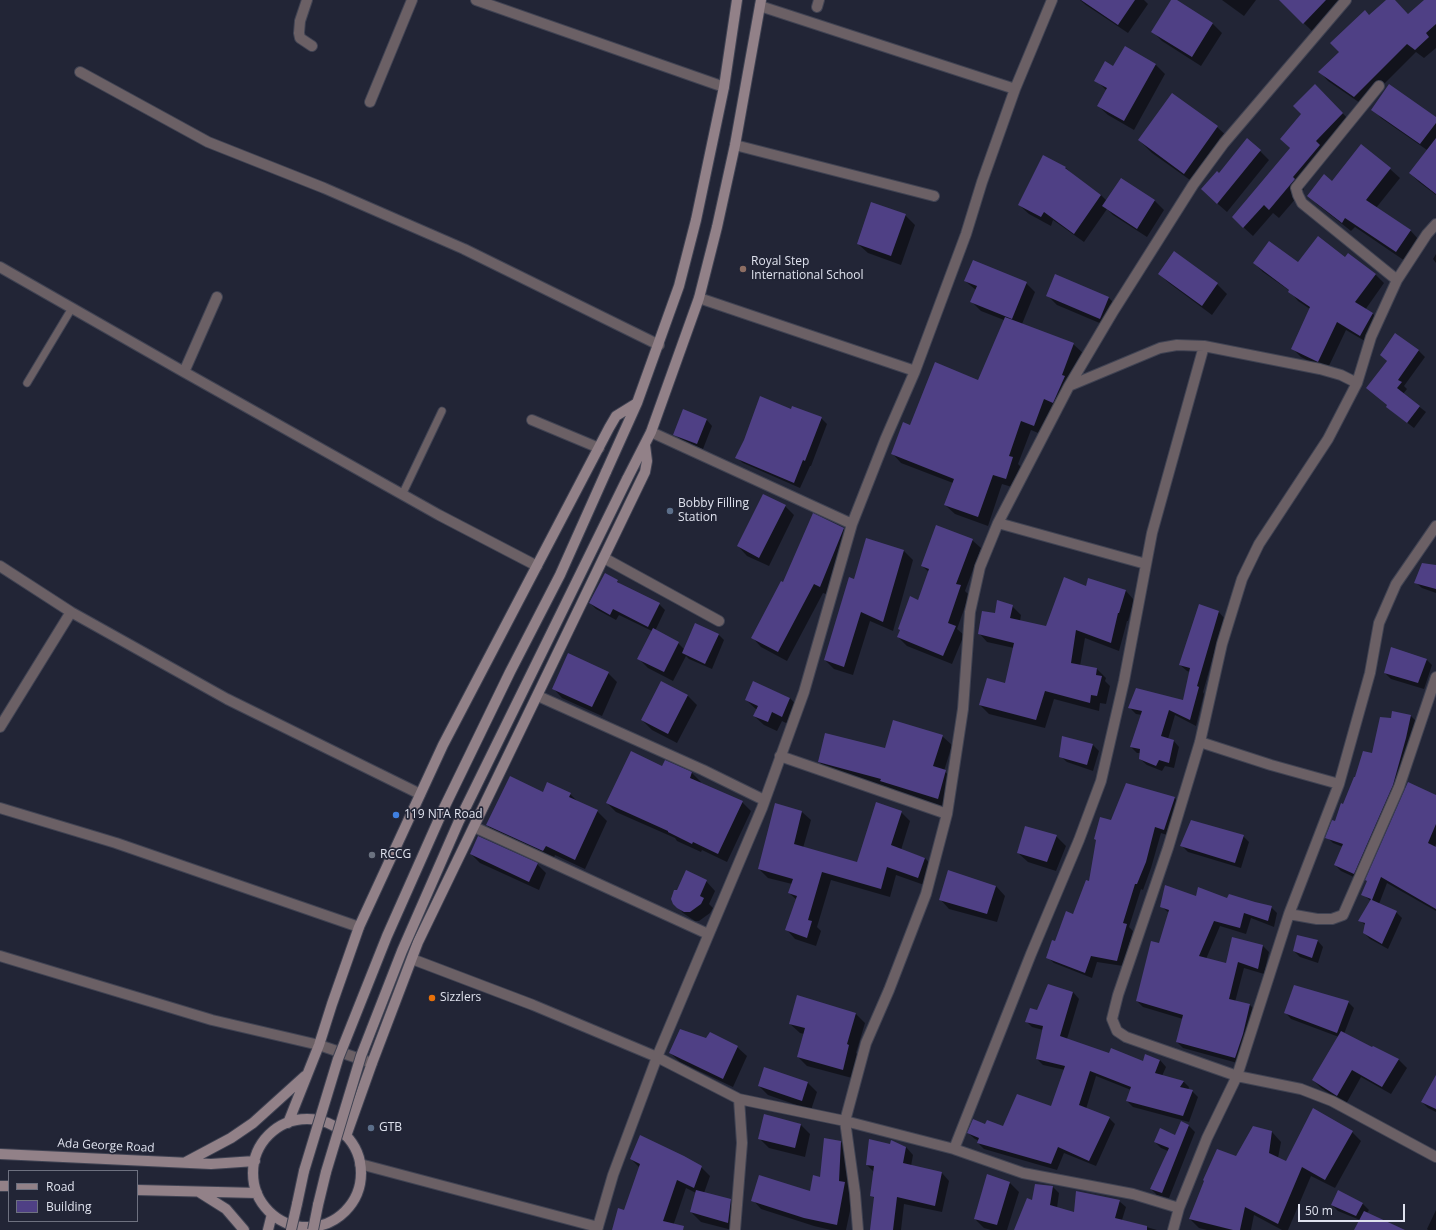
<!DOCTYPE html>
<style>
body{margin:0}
#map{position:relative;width:1436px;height:1230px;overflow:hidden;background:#222536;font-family:"Open Sans",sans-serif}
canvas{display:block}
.legend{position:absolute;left:8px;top:1170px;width:130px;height:52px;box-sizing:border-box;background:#222536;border:1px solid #6e7180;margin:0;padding:5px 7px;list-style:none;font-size:12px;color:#dfe2ee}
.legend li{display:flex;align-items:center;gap:8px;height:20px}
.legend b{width:20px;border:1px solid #6e7180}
.scale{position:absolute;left:1298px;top:1204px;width:107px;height:18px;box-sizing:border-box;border:2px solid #dfe2ee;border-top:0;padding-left:5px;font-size:12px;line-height:14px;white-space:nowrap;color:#dfe2ee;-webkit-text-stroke:3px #222536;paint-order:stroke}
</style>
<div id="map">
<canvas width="1436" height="1230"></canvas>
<ul class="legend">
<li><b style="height:5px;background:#928188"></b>Road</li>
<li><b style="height:11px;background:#4f4085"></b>Building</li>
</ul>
<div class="scale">50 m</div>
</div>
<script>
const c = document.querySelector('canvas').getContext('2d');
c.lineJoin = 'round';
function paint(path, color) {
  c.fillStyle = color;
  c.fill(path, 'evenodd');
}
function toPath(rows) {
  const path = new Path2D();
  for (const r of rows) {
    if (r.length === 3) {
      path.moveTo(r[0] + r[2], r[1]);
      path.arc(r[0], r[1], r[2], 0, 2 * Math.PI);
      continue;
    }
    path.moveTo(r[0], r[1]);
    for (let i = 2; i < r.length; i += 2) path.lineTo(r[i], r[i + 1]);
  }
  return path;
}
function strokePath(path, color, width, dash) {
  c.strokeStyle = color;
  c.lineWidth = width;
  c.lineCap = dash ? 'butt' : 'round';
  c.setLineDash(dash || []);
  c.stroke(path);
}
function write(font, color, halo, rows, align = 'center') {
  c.font = font + ' "Open Sans",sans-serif';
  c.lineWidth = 3.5;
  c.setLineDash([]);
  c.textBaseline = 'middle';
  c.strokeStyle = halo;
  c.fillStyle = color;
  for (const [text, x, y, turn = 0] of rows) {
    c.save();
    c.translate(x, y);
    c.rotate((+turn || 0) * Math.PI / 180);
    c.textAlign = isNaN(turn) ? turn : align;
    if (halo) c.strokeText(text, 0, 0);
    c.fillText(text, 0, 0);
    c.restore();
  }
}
const shadow = toPath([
 [1080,0,1144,0,1148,4,1128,33,1086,5],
 [1172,0,1175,0,1212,23,1222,33,1201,66,1162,41,1153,32],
 [1222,0,1256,0,1244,16],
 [1280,0,1342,0,1312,31],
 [1388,0,1394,0,1409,15,1426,0,1436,0,1436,48,1424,58,1416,52,1363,105,1328,81,1320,72,1340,52,1370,16],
 [1125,47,1156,65,1165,74,1134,130,1108,115,1098,106,1107,91,1096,80,1114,68],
 [1325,95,1352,123,1302,187,1304,189,1279,218,1273,213,1253,236,1242,226,1291,149,1281,139],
 [1373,109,1436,119,1436,195,1419,182,1410,173,1427,150,1381,118],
 [1217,127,1230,139,1197,185,1152,153,1139,140],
 [1260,151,1269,160,1227,212,1211,198,1219,174],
 [1044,156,1066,168,1074,176,1101,195,1107,201,1121,179,1155,201,1164,210,1147,237,1113,215,1107,209,1084,242,1053,220,1051,226,1029,214,1019,205],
 [1390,169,1400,178,1376,208,1410,230,1419,240,1405,261,1355,227,1351,231,1318,205,1309,196,1333,182],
 [905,215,915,225,901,265,868,253,858,244],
 [1175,253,1217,284,1227,294,1212,315,1169,283,1159,274],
 [1436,254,1436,263,1433,259],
 [1345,258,1375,274,1384,283,1365,310,1373,314,1382,323,1370,344,1346,330,1327,370,1301,357,1292,348,1310,309,1298,301,1290,291,1263,272,1254,263,1298,263],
 [965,281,1026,283,1035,292,1022,324,1073,344,1083,353,1074,386,1062,412,1054,408,1043,435,1031,430,1018,464,1022,468,1015,488,1002,484,988,526,955,514,945,505,953,483,901,463,892,453,911,426,979,382,1004,320,981,311,971,301,976,290],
 [1047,295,1109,298,1118,307,1109,327,1057,305],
 [1395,334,1419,351,1425,357,1404,386,1407,389,1403,394,1426,412,1414,428,1387,407,1388,362,1381,355],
 [792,411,821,418,827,424,811,466,810,466,800,488,743,463,736,457],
 [706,419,712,426,703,449,681,440,675,434],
 [785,506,794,515,769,566,747,556,738,546],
 [844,528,853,538,829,595,823,593,787,661,761,647,752,637,784,584],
 [866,539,904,551,913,560,893,631,870,621,853,675,834,669,825,660,855,580],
 [972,540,981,548,965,591,969,595,957,629,964,635,952,664,907,646,898,637,918,601,929,572,922,566],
 [1436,566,1436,593,1422,588,1415,582],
 [617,581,621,585,659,604,665,610,655,631,678,643,684,649,718,634,724,640,712,669,689,659,686,656,673,681,648,668,639,659,652,631,619,615,616,620,596,609,590,603],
 [1087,587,1126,591,1134,600,1128,621,1127,621,1119,651,1085,638,1080,666,1097,669,1106,678,1105,681,1110,686,1106,704,1100,703,1099,711,1054,699,1045,728,989,714,980,705,1006,684,1014,648,987,642,979,633,996,614,1012,606,1021,615,1020,621,1047,627],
 [1218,611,1224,618,1203,692,1204,694,1196,726,1175,715,1168,739,1173,740,1179,747,1174,768,1165,766,1162,771,1147,765,1140,759,1141,753,1137,753,1131,747,1142,715,1136,714,1130,708,1184,701,1190,672,1187,671,1180,665],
 [1426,659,1432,665,1424,689,1391,679,1385,673],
 [608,673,617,682,602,716,562,698,553,688],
 [753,682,790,698,799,708,792,726,782,721,777,731,764,725,754,716,757,710,746,700],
 [687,695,697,705,677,743,652,730,642,720],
 [1411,716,1417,722,1399,791,1360,880,1341,871,1335,865,1343,847,1333,843,1327,837,1392,719],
 [942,736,952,745,944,771,955,781,947,808,891,790,888,787,828,771,819,762],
 [1093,745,1099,751,1093,771,1067,762,1060,756],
 [665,761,692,773,701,782,700,783,742,802,751,811,727,862,702,850,701,852,677,841,675,838,616,812,607,803,662,767],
 [1126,784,1175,798,1181,804,1170,836,1161,833,1151,868,1143,890,1141,889,1129,927,1133,931,1123,966,1097,962,1092,978,1054,963,1047,957,1055,942,1073,915,1090,883],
 [543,793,570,794,578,802,597,811,607,821,585,869,555,855,553,860,496,834,487,825],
 [1436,797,1436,844,1434,848,1436,848,1436,911,1387,883,1379,904,1396,912,1402,918,1388,949,1370,939,1364,933,1366,926,1360,920,1371,901,1362,894],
 [802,812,811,820,803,848,858,863,901,812,910,821,901,850,925,858,933,867,927,886,896,875,890,897,831,880,817,927,821,931,816,946,795,939,787,930,797,900,789,893,792,884,768,878,759,869],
 [1056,836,1066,846,1056,871,1028,862,1018,853],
 [1243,836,1249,842,1241,868,1188,852,1182,846],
 [471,854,537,864,546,873,539,890,480,863],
 [706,881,715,891,709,904,713,908,710,913,699,921,695,921,683,913,674,903],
 [996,886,1005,896,997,922,949,909,940,899],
 [1197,897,1228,899,1271,907,1277,913,1274,927,1251,918,1246,934,1220,926,1206,959,1227,965,1263,946,1269,952,1264,974,1244,968,1235,1002,1250,1005,1256,1011,1241,1064,1183,1048,1177,1042,1183,1019,1143,1007,1137,1001,1160,944,1169,913,1161,906],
 [1317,940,1323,947,1318,963,1300,957,1294,951],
 [1073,992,1079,999,1067,1039,1109,1054,1143,1063,1146,1055,1160,1060,1166,1067,1162,1076,1183,1081,1189,1087,1188,1090,1192,1091,1198,1097,1189,1122,1133,1107,1127,1101,1131,1090,1096,1076,1086,1109,1109,1118,1115,1124,1096,1166,1064,1153,1057,1170,984,1149,978,1143,979,1141,975,1139,968,1133,986,1125,1004,1127,1052,1108,1065,1070,1043,1065,1037,1059,1043,1030,1032,1027,1026,1021,1038,1011],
 [1348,1002,1354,1008,1344,1034,1373,1049,1374,1047,1399,1060,1407,1068,1391,1094,1361,1077,1346,1104,1321,1088,1313,1080,1339,1037,1291,1019,1285,1012],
 [856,1014,865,1023,856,1053,858,1055,852,1078,807,1066,798,1057,804,1034,800,1033,790,1024],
 [706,1040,737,1047,747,1056,733,1087,680,1062,670,1053],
 [764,1069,808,1083,817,1092,811,1110,768,1095,759,1086],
 [1436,1084,1436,1112,1428,1108,1422,1102],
 [765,1115,801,1125,810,1134,805,1157,769,1148,759,1138],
 [1181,1123,1189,1126,1195,1132,1169,1198,1157,1195,1151,1189,1168,1151,1161,1148,1155,1142,1175,1136],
 [1272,1132,1281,1142,1278,1158,1287,1163,1352,1132,1361,1141,1335,1188,1311,1176,1288,1230,1282,1230,1254,1215,1251,1230,1207,1230,1199,1228,1190,1219,1236,1157],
 [841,1142,850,1151,848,1186,854,1192,846,1230,831,1230,814,1226,761,1209,753,1200,811,1192,820,1178],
 [906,1147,913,1155,911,1166,942,1173,949,1181,942,1212,904,1204,901,1230,871,1230,875,1199,871,1195,874,1172,867,1165],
 [631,1159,701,1167,710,1176,704,1193,730,1200,740,1209,732,1230,701,1222,691,1212,696,1193,686,1188,672,1229,673,1230,613,1230,625,1211,640,1168],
 [1010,1183,1019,1192,1007,1230,991,1230,984,1228,975,1219],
 [1053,1187,1059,1193,1057,1208,1074,1213,1119,1201,1126,1207,1122,1220,1157,1230,1015,1230,1032,1201],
 [1339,1191,1363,1204,1369,1210,1367,1213,1395,1230,1355,1230,1360,1220,1338,1211,1332,1205],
 [1436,1210,1436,1230,1428,1230,1427,1229]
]);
const building = toPath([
 [1081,0,1135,0,1118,25],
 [1171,0,1177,0,1213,23,1192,57,1151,32],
 [1279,0,1326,0,1303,24],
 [1386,0,1395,0,1408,14,1424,0,1436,0,1436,24,1426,33,1429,37,1415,50,1407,44,1354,97,1318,72,1339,52,1330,43,1365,10,1369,15],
 [1125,46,1156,64,1124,121,1097,106,1107,88,1094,81,1105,61,1113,66],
 [1315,84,1343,113,1316,141,1320,145,1293,177,1295,179,1269,210,1264,205,1243,228,1232,217,1290,148,1280,139,1301,114,1293,106],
 [1389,84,1436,117,1436,123,1420,144,1371,110],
 [1172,93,1218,126,1184,174,1138,140],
 [1247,138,1261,150,1217,204,1201,189,1217,171,1219,173],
 [1436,138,1436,194,1409,173],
 [1361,144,1391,168,1366,200,1411,230,1396,252,1345,218,1342,223,1307,196,1324,174,1332,181],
 [1043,155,1066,167,1065,168,1101,195,1074,234,1044,212,1041,217,1018,205],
 [1121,178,1155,200,1137,229,1102,206],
 [871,202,906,214,891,256,857,244],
 [1318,236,1345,257,1348,253,1376,274,1355,302,1373,313,1360,336,1337,322,1318,362,1291,349,1310,307,1288,292,1289,290,1253,263,1269,241,1298,262],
 [1174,251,1218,283,1202,306,1158,274],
 [973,260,1027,282,1012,319,970,302,977,286,964,281],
 [1055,274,1109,297,1100,319,1046,296],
 [1005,317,1074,343,1062,375,1065,376,1053,403,1044,399,1034,426,1021,421,1009,456,1013,457,1006,479,993,475,978,517,944,505,954,479,891,454,903,422,910,425,935,362,978,380],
 [1395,333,1419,350,1398,380,1402,382,1397,388,1420,406,1407,423,1386,407,1387,405,1366,388,1387,361,1380,355],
 [760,396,791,409,792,406,822,417,805,461,803,460,794,483,735,458,744,440],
 [683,409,707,419,697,444,673,435],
 [763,494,786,505,759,558,737,546],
 [813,513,844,528,820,587,814,584,778,652,751,638,781,581,783,582],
 [936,525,973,539,956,584,961,585,948,623,956,626,943,656,897,637,900,630,898,629,910,596,918,600,929,569,921,566],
 [866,538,904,550,883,622,861,612,844,667,824,660,849,577,854,579],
 [1422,563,1436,565,1436,589,1414,583],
 [605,573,618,580,617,582,660,603,648,627,613,609,610,615,589,603],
 [1064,577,1086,586,1088,578,1126,590,1119,613,1118,613,1111,643,1076,630,1071,663,1097,668,1096,675,1102,676,1097,696,1091,695,1090,703,1045,691,1036,720,979,705,987,678,1005,683,1014,643,978,634,982,611,995,613,997,600,1013,605,1010,618,1046,626],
 [1199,604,1219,611,1197,686,1199,687,1190,720,1169,710,1161,736,1174,740,1169,763,1159,760,1156,766,1139,759,1140,749,1130,747,1142,711,1128,708,1136,688,1183,700,1190,668,1179,665],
 [695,623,719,634,705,664,682,653],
 [653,628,679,642,664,672,637,659],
 [1391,647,1427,659,1418,683,1384,673],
 [568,653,609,672,592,707,552,689],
 [661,681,688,695,668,734,641,720],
 [753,681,790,698,782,717,772,712,768,722,753,716,758,706,745,700],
 [1392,711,1411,715,1406,738,1393,785,1354,874,1334,865,1343,844,1325,838,1332,820,1335,821,1341,803,1343,804,1354,777,1355,777,1363,751,1372,753,1380,717,1391,718],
 [893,720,943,735,933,766,946,770,938,799,880,781,881,779,818,762,825,733,885,748],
 [1062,736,1093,744,1087,765,1059,757],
 [631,751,662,766,665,760,692,772,690,778,743,801,718,854,693,842,692,844,668,832,668,831,606,803],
 [510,776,543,792,547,782,571,793,569,797,598,810,575,860,546,846,543,851,486,825],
 [1408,782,1436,795,1436,824,1428,843,1436,847,1436,909,1381,877,1372,900,1397,911,1382,944,1363,933,1365,923,1358,921,1371,899,1361,895,1367,881,1365,880],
 [1126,783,1175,797,1164,830,1155,827,1146,862,1137,884,1135,884,1123,923,1127,924,1117,961,1091,956,1085,973,1046,958,1052,940,1055,941,1066,911,1073,914,1086,880,1089,881,1096,840,1094,839,1100,817,1111,820],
 [876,802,902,811,891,845,925,858,918,878,887,867,881,889,822,872,808,920,812,921,807,938,785,930,797,896,788,893,793,879,758,869,775,803,802,811,794,844,857,862],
 [1191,820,1244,835,1235,863,1180,846],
 [1025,826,1057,835,1047,862,1017,853],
 [478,836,538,863,529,882,470,854],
 [686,870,707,880,700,896,704,898,701,904,690,912,684,912,677,908,673,904,671,899,674,890,677,890],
 [948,870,996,886,987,914,939,900],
 [1165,885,1196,896,1198,887,1227,898,1229,894,1255,902,1272,906,1268,921,1244,913,1240,928,1214,921,1199,956,1226,963,1232,937,1263,945,1258,969,1238,962,1229,999,1250,1004,1243,1034,1235,1058,1176,1042,1183,1015,1136,1001,1151,941,1159,943,1169,910,1160,907],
 [1297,935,1318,940,1312,958,1293,951],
 [1048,984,1073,992,1060,1036,1109,1053,1111,1048,1143,1061,1145,1054,1160,1060,1155,1073,1184,1081,1180,1087,1193,1090,1183,1116,1126,1101,1131,1087,1090,1071,1079,1105,1110,1117,1089,1161,1058,1147,1051,1164,977,1143,979,1138,967,1133,973,1119,985,1124,987,1120,1003,1126,1017,1094,1051,1106,1065,1066,1036,1059,1043,1026,1025,1022,1030,1008,1037,1010],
 [1294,985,1349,1001,1337,1033,1284,1013],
 [797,995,856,1013,847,1044,849,1045,843,1070,797,1057,805,1028,789,1024],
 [680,1029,706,1038,710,1032,738,1046,723,1079,669,1053],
 [1341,1031,1372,1047,1373,1046,1399,1059,1382,1087,1352,1070,1337,1096,1312,1080],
 [764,1067,808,1082,802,1101,758,1086],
 [1436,1075,1436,1109,1421,1102],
 [1313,1108,1353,1131,1325,1180,1302,1167,1278,1224,1245,1207,1240,1230,1233,1230,1189,1219,1204,1181,1203,1180,1217,1149,1236,1156,1253,1126,1272,1131,1269,1153,1286,1161],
 [764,1114,801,1124,795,1148,758,1139],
 [1181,1121,1189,1125,1162,1193,1150,1189,1169,1148,1154,1142,1160,1128,1175,1135],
 [640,1135,684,1156,702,1166,694,1188,677,1180,663,1221,684,1226,683,1230,612,1230,618,1208,624,1210,640,1164,630,1159],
 [824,1138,841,1141,839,1181,845,1182,837,1225,804,1218,751,1201,759,1175,810,1191,813,1175,820,1177],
 [869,1139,890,1144,891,1140,906,1147,903,1163,942,1172,935,1206,897,1197,893,1230,870,1230,874,1197,870,1196,874,1166,866,1165],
 [987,1174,1010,1182,997,1225,974,1219],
 [1035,1184,1053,1186,1050,1205,1074,1212,1076,1191,1120,1200,1115,1218,1147,1226,1147,1230,1014,1230,1027,1198,1032,1200],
 [696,1190,731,1199,728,1223,690,1212],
 [1338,1190,1363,1203,1356,1216,1331,1205],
 [1364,1211,1405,1230,1354,1230]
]);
const lane = toPath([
 [27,383,72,308],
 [402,495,442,411]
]);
const street = toPath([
 [307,0,300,21,299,33,300,38,312,46],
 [476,0,724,87],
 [760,6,1015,89],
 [817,7,819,0],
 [80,72,208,142,324,188,464,249,659,345],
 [1379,86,1296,188,1298,195,1302,203,1397,280],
 [370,102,412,0],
 [735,145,934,196],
 [1436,224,1427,234,1397,280,1371,337,1357,383,1328,439,1259,544,1242,579,1222,644,1200,742,1168,848,1118,995,1112,1019,1117,1031,1126,1037,1237,1076,1301,1089,1332,1101,1436,1157],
 [0,267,184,372,439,515,537,566],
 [699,298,915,371],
 [184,372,217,297],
 [1069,386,1160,348,1177,345,1204,346,1320,369,1341,375,1357,383],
 [532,420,599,448],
 [651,432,852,524],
 [998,523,1146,564],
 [604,558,719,621],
 [0,566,71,612,227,699,420,794],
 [538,696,703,770,764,800],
 [0,727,71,612],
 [1200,742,1271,765,1339,784],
 [780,756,947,814],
 [0,808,116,843,359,927],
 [474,827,708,934],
 [1289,914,1317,919,1332,919,1343,915,1399,787,1436,677],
 [0,956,212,1020,319,1045,372,1063],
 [412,959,533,1005,657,1057,739,1099,742,1143,735,1230],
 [739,1099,845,1121,954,1149,1023,1173,1133,1194,1179,1208],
 [954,1149,1031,954,1079,840,1101,781,1124,681,1152,533,1204,346],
 [360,1164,598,1227],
 [597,1230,613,1175,657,1057,762,808,804,692,852,524,885,440,915,371,966,234,982,182,1015,89,1052,0],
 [858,1230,855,1193,845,1121,866,1043,889,990,926,894,947,814,963,709,970,612,980,567,998,523,1069,386,1114,310,1193,185,1224,143,1346,0],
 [1173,1230,1179,1208,1207,1138,1237,1076,1289,914,1339,784,1370,673,1379,623,1396,584,1436,526]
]);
const secondary = toPath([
 [606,472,637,403,679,286,696,220,724,87,737,0],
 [627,479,651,432,699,298,717,227,735,145,761,0],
 [307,1173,54],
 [288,1123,319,1045,332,1004,359,927,443,745,609,428,616,416,637,403],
 [346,1136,372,1063,418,942,645,472,647,461,645,445],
 [0,1154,211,1164,255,1161],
 [186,1162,231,1138,253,1123,305,1076],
 [0,1186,9,1186],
 [137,1190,257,1193],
 [199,1192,226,1209,244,1230],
 [297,1204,304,1171],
 [318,1205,326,1172],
 [268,1230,272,1214]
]);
const secondaryBridge = toPath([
 [304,1171,338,1059,387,936,443,810,510,672,560,575,606,472],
 [326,1172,361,1056,402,951,459,821,627,479],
 [291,1230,297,1204],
 [313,1230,318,1205]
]);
const markers = [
 [743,269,4,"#8d6e63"],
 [670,511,4,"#5c6f8a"],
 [396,815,4,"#3f7fe0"],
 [372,855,4,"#6b7280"],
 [432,998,4,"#e8710a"],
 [371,1128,4,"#5c6f8a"]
];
const poiNames = [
 ["Royal Step",751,262],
 ["International School",751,276],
 ["Bobby Filling",678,504],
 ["Station",678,518],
 ["119 NTA Road",404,815],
 ["RCCG",380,855],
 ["Sizzlers",440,998],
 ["GTB",379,1128]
];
const streetNames = [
 ["Ada George Road",106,1146,3]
];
paint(shadow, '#0007');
paint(building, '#4f4085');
strokePath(lane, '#404353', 9);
strokePath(street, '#404353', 12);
strokePath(secondary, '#404353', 12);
strokePath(lane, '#6b6065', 7);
strokePath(street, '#6b6065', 10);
strokePath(secondary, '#928188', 10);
strokePath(secondaryBridge, '#404353', 12, []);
strokePath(secondaryBridge, '#928188', 10);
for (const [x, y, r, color] of markers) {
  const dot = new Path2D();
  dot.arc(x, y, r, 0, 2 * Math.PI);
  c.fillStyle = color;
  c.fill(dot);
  strokePath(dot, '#222536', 1.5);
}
write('12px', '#dfe2ee', '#222536', poiNames, 'left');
write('12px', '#dfe2ee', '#222536', streetNames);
</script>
